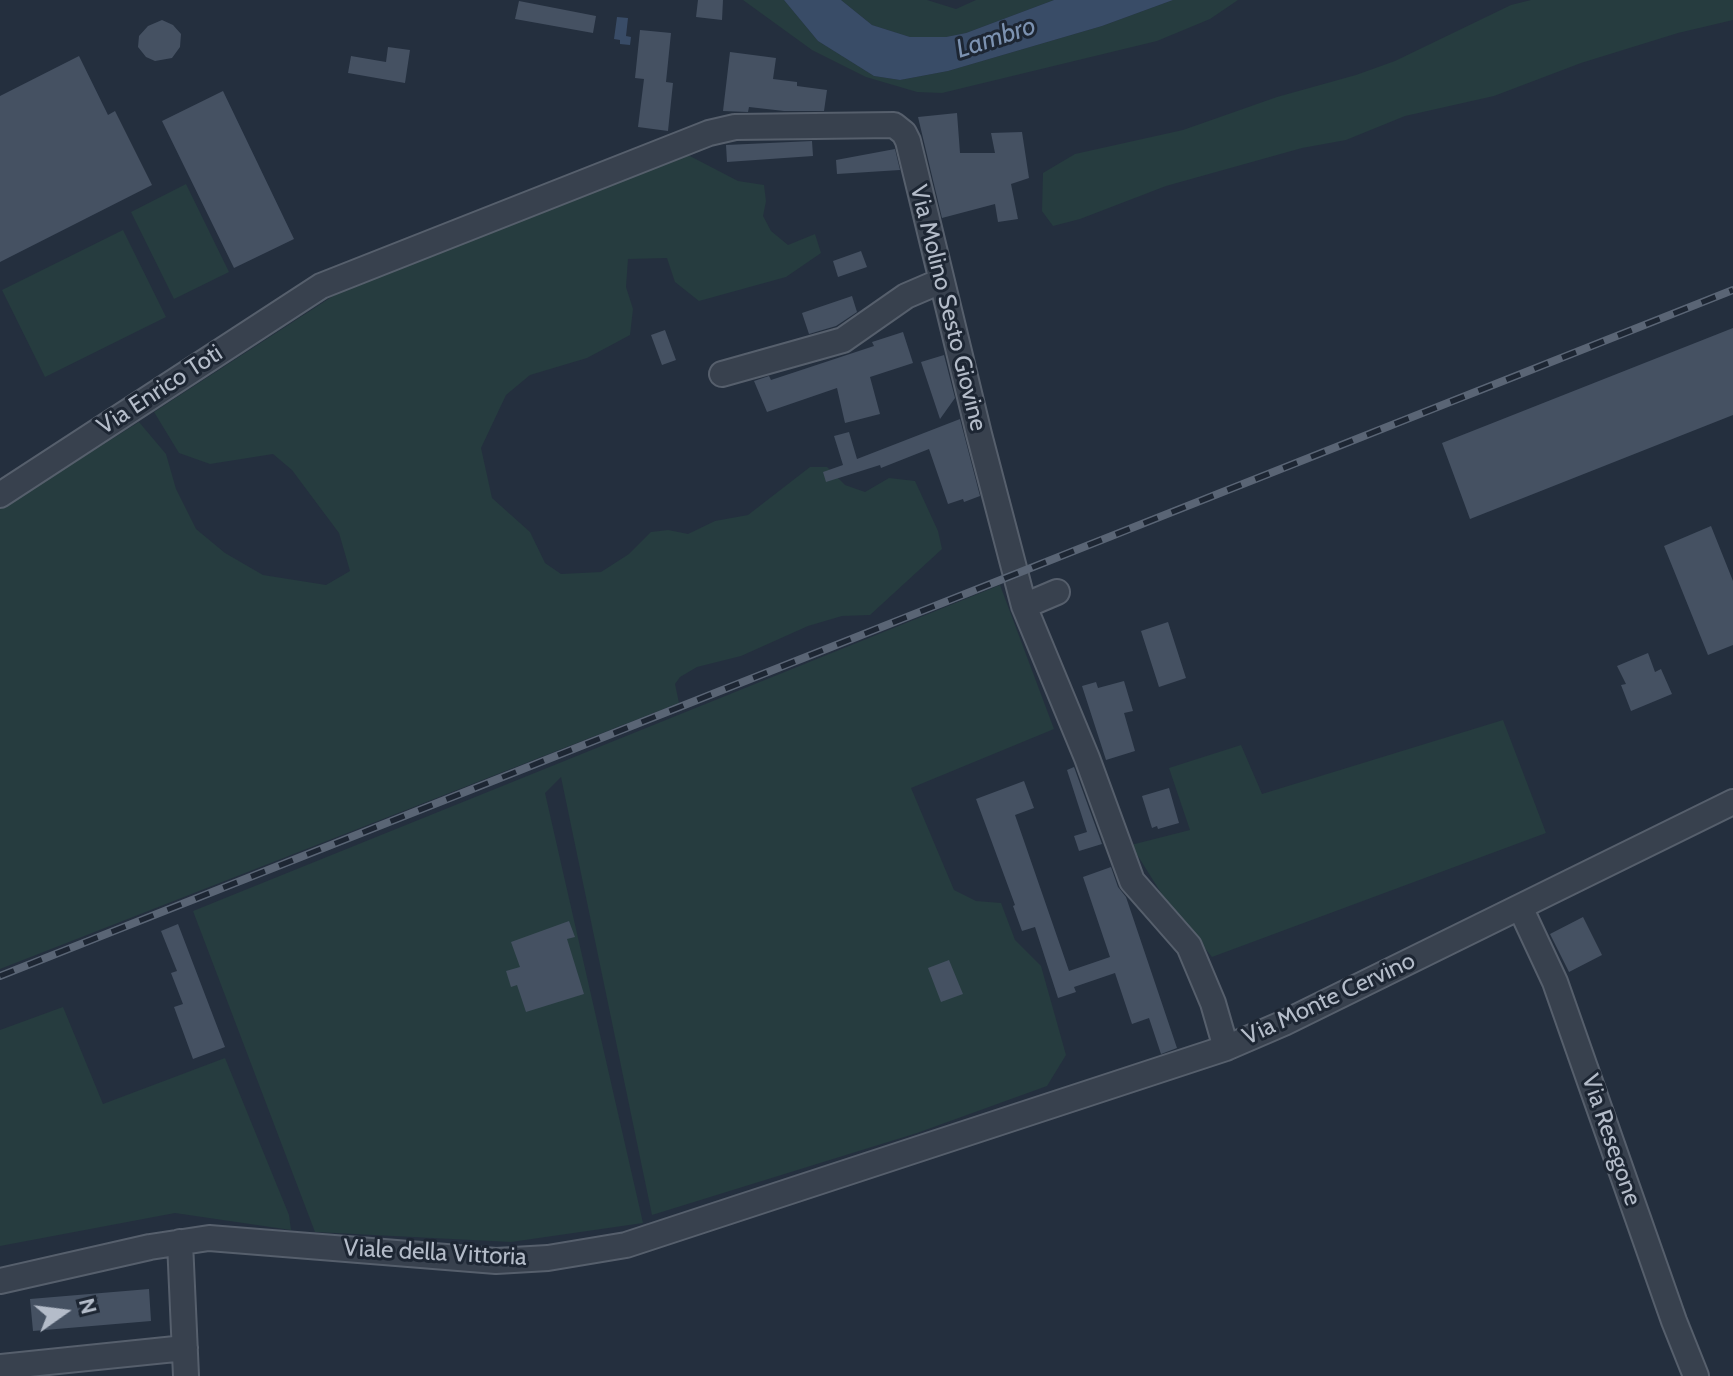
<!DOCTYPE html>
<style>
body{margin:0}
#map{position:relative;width:1733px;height:1376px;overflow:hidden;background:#242f3e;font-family:Cabin,sans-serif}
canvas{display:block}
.north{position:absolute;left:24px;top:1272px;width:80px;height:80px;-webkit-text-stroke:6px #1d2633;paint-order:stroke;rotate:76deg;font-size:22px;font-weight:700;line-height:32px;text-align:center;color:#b4bcc9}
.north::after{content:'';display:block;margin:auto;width:28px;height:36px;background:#b4bcc9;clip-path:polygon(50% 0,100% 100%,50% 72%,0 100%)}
</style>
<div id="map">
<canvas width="1733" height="1376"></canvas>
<div class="north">N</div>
</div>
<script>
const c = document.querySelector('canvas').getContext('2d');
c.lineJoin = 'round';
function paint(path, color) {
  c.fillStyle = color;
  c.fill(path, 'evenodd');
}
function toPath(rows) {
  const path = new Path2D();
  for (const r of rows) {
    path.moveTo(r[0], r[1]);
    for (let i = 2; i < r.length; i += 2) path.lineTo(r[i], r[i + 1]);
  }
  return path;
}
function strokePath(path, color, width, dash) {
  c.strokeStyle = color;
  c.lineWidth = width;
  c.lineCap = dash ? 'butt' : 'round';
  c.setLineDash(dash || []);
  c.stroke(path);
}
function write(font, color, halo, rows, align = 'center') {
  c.font = font + ' Cabin,sans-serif';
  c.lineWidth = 6;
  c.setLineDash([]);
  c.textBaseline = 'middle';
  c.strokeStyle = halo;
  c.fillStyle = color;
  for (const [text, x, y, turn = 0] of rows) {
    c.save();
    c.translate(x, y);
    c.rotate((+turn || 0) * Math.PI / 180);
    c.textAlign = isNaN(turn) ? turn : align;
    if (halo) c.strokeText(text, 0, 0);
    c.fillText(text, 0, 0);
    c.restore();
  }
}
const green = toPath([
 [743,0,784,0,818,41,874,76,900,80,948,71,1102,26,1173,0,1238,0,1210,19,1157,41,942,93,917,92,866,77,812,50],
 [841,0,927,0,956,9,976,0,1054,0,966,33,946,37,910,37,872,25],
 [1531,0,1733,0,1733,20,1678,33,1581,63,1494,96,1405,116,1346,140,1302,148,1166,186,1080,219,1053,226,1042,211,1043,173,1075,154,1183,130,1277,97,1356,75,1395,61,1511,5],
 [686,154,738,181,764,185,766,201,763,216,771,231,788,245,815,234,821,253,786,277,699,301,675,282,667,258,628,259,626,287,633,309,630,335,587,358,530,375,506,395,481,448,492,498,530,532,545,563,561,574,601,572,629,554,651,532,668,530,688,534,715,521,748,515,810,467,827,467,845,485,865,492,889,478,915,481,938,531,942,549,870,615,842,616,808,626,741,656,697,667,680,677,675,684,679,703,0,969,0,509,139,422,166,454,176,489,196,529,225,553,263,575,326,585,350,571,339,533,292,470,273,454,210,464,179,453,154,412,353,283],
 [186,184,229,272,174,299,131,212],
 [123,230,166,317,45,377,2,290],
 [1000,585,1054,729,911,788,954,890,976,901,1001,903,1015,940,1041,966,1066,1055,1047,1086,917,1133,652,1215,561,777,545,793,643,1223,511,1242,315,1232,193,911],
 [1503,720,1546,833,1212,957,1163,896,1131,845,1190,830,1169,768,1241,745,1262,794],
 [63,1007,103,1104,225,1058,289,1215,291,1230,175,1213,0,1246,0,1030]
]);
const water = toPath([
 [784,0,841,0,872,25,910,37,946,37,966,33,1054,0,1173,0,1102,26,948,71,900,80,874,76,818,41],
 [617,17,628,18,626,36,631,37,630,45,620,44,620,40,614,39]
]);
const building = toPath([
 [698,0,723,0,722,20,696,17],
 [519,1,596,16,593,33,515,19],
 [162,20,173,25,181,34,180,47,172,58,155,61,146,57,138,47,139,36,148,26],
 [640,30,671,33,666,82,673,83,668,131,638,127,644,79,635,78],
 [388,47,410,50,405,83,348,73,351,56,386,62],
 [730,52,776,58,773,79,797,82,797,86,827,90,824,111,784,111,749,107,748,112,723,111],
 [79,56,108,115,115,111,152,185,0,262,0,96],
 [223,91,294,239,234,268,162,121],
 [957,113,960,153,995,153,991,133,1022,132,1029,178,1011,184,1018,219,998,222,995,204,942,218,918,117],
 [812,141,813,156,727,162,726,145],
 [895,149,900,170,837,174,836,160],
 [861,251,867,267,838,277,833,261],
 [852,296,857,312,836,326,809,334,802,313],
 [1733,328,1733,415,1470,519,1442,443],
 [665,330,676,360,662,365,651,335],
 [903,332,913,363,870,377,880,414,845,423,837,388,767,412,754,381,769,376,771,380,874,346,872,342],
 [944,355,955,398,940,419,921,362],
 [960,419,980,496,964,502,963,499,948,504,929,449,881,468,880,465,826,482,823,472,843,465,834,436,849,432,857,459],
 [1711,526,1733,581,1733,645,1708,655,1664,546],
 [1168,622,1186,678,1159,687,1141,631],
 [1648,653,1655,672,1661,669,1672,694,1631,711,1621,685,1626,684,1617,666],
 [1124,681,1133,711,1124,713,1135,751,1106,760,1082,686,1096,682,1098,688],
 [1074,767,1102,844,1079,851,1074,836,1087,832,1067,770],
 [1024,781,1034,808,1015,815,1069,971,1110,957,1083,877,1111,867,1118,887,1126,897,1177,1048,1161,1054,1149,1018,1132,1024,1115,973,1074,987,1076,992,1058,998,1035,927,1022,931,1013,906,1015,905,976,799],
 [1169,788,1179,823,1158,829,1157,826,1152,828,1142,796],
 [1583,917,1602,955,1569,972,1550,934],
 [569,921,575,937,567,939,584,994,526,1012,517,985,511,987,506,971,520,967,511,942],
 [178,924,225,1047,193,1059,174,1007,183,1004,171,973,177,971,161,931],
 [949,960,963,994,941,1002,928,968],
 [149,1289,151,1321,33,1331,30,1299]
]);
const minor = toPath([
 [722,374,843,340,906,296,941,281],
 [0,495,321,286,709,133,735,127,894,125,904,133,908,141,979,434,1024,606,1087,758,1132,881,1189,946,1213,1003,1226,1048],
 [1024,606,1057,592],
 [1520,907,1555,982,1674,1321,1696,1376],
 [180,1242,186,1376],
 [0,1281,150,1247,209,1238,496,1261,548,1258,626,1245,1226,1048,1284,1023,1733,802],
 [0,1367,185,1348]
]);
const rail = toPath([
 [0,976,1733,290]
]);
const streetNames = [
 ["Via Molino Sesto Giovine",948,308,76],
 ["Via Enrico Toti",160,390,-33],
 ["Via Monte Cervino",1329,999,-25],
 ["Via Resegone",1611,1140,71],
 ["Viale della Vittoria",435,1253,3]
];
const waterNames = [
 ["Lambro",996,38,-18]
];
paint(green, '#263c3f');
paint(water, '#394c67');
paint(building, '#455162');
strokePath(minor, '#565f6c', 28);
strokePath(minor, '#38414e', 24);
strokePath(rail, '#5a6575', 8);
strokePath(rail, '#1d2633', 5, [15]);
write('24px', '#b4bcc9', '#1d2633', streetNames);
write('italic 26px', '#7c92b1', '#1d2633', waterNames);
</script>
